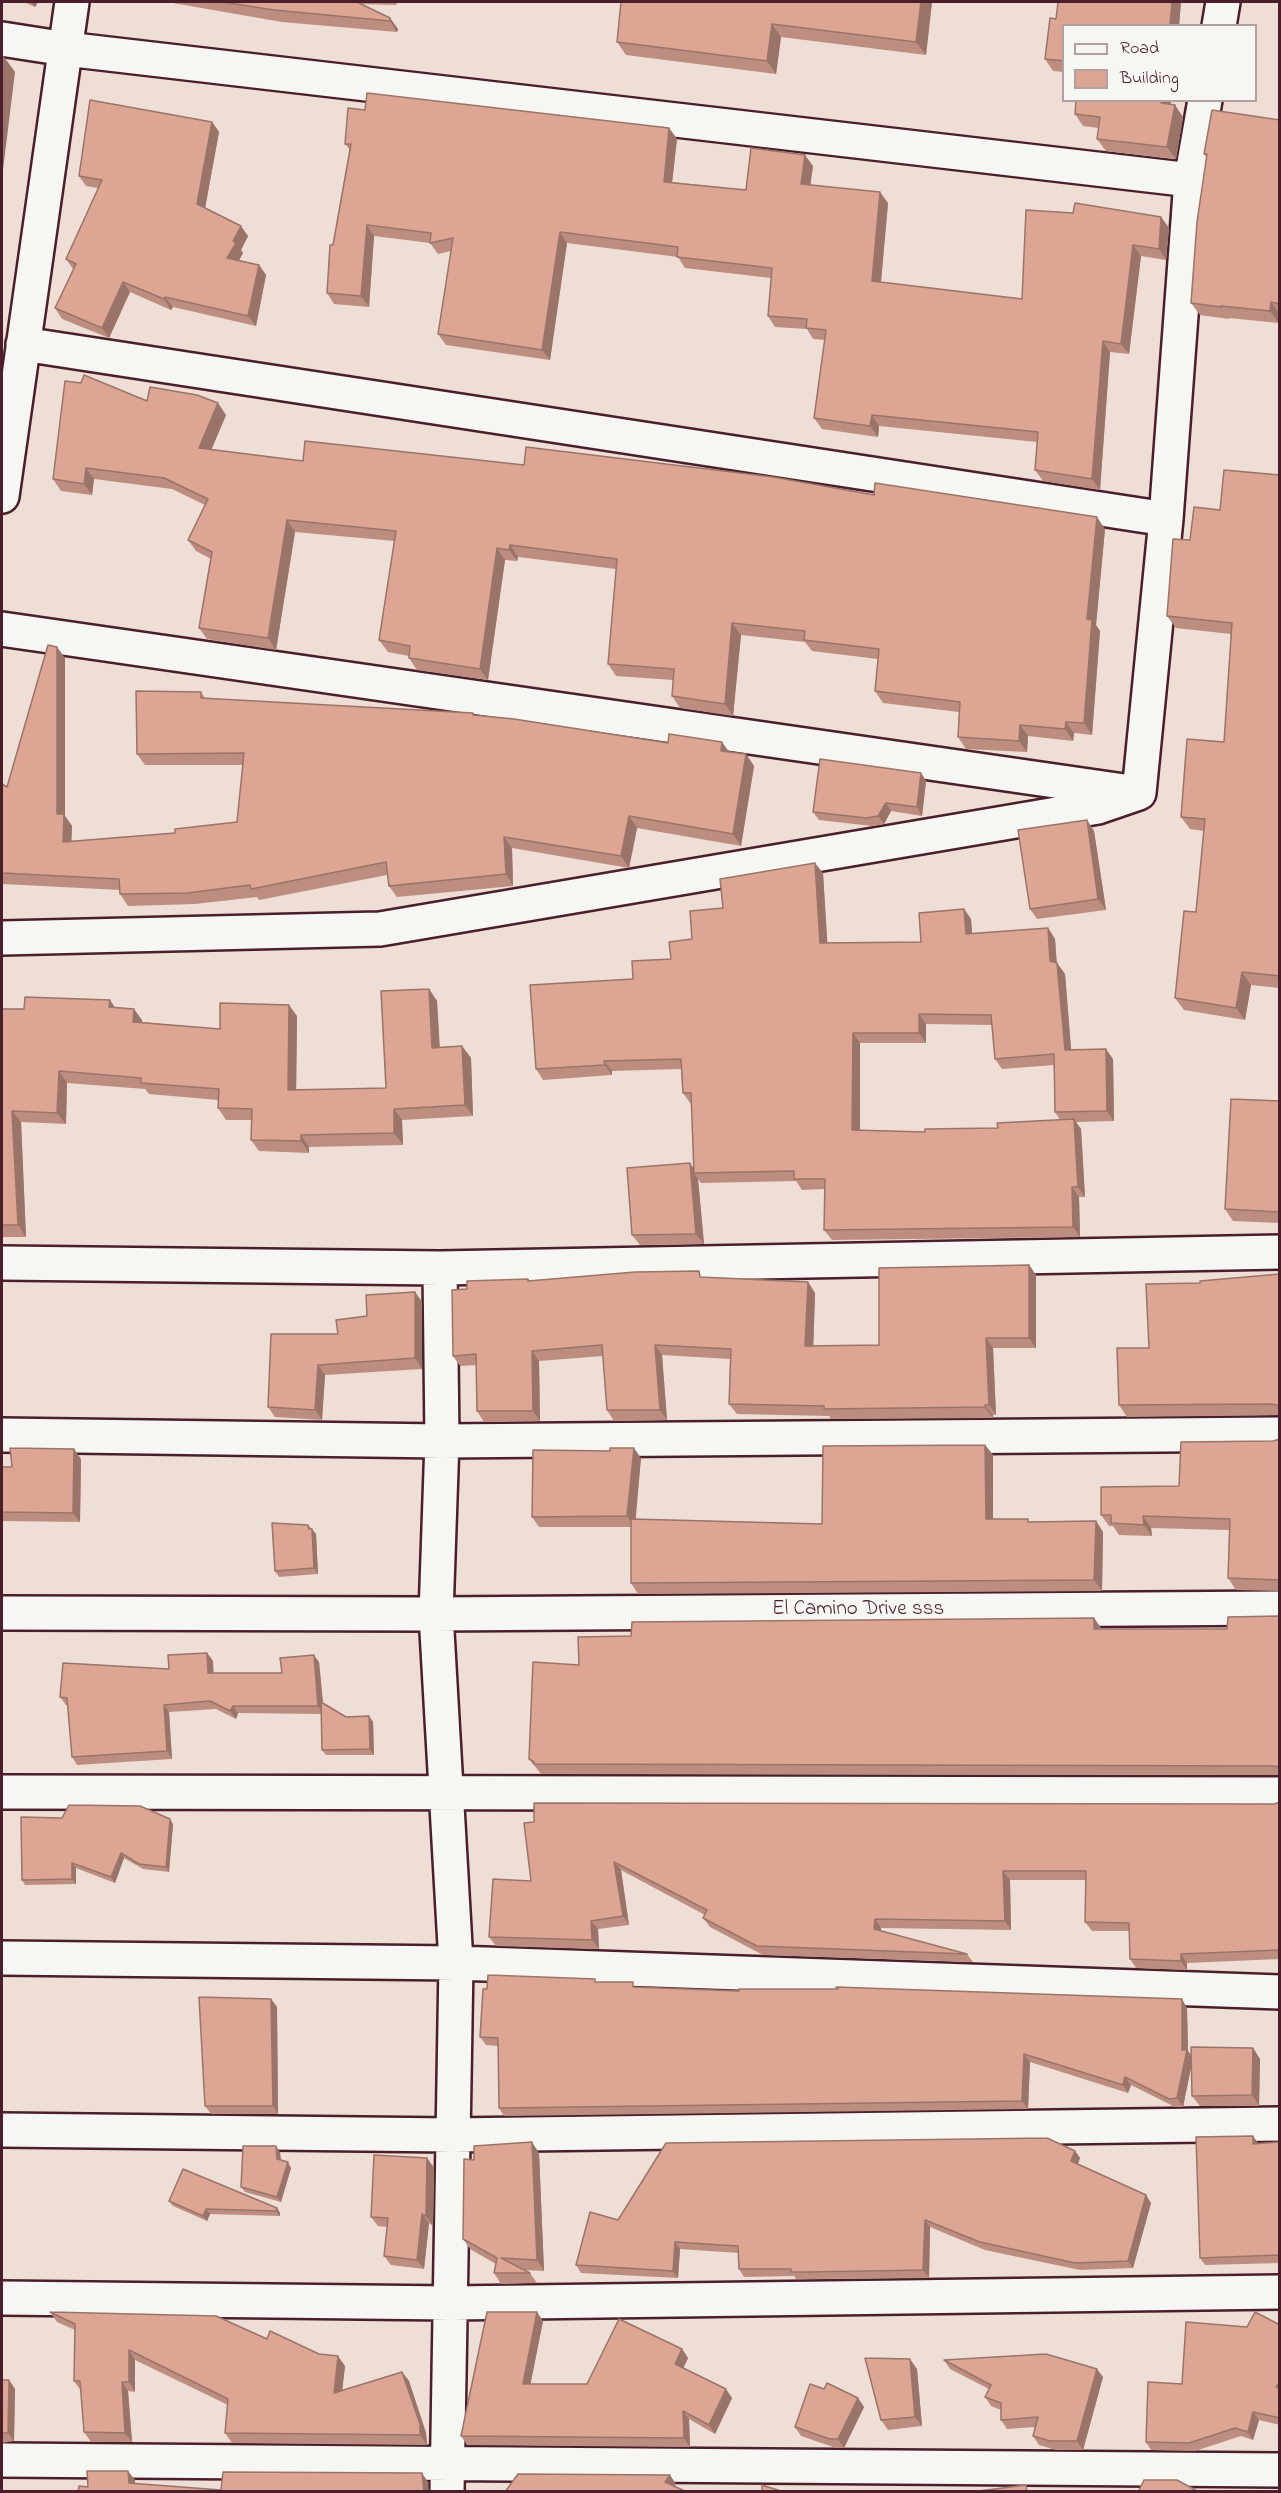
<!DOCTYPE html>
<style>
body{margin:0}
#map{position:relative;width:1281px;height:2493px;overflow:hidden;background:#eeded6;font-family:"Indie Flower",sans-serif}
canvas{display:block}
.frame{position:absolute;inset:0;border:3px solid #4a1f2b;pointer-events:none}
.legend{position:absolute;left:1062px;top:24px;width:195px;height:78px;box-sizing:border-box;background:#f6f6f2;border:2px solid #b1a0a2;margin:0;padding:8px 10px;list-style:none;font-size:18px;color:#4a1f2b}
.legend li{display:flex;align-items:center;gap:12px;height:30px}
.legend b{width:30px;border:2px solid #b1a0a2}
</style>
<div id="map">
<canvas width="1281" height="2493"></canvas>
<div class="frame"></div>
<ul class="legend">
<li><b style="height:8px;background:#f6f6f2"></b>Road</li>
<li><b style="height:16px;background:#dca594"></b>Building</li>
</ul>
</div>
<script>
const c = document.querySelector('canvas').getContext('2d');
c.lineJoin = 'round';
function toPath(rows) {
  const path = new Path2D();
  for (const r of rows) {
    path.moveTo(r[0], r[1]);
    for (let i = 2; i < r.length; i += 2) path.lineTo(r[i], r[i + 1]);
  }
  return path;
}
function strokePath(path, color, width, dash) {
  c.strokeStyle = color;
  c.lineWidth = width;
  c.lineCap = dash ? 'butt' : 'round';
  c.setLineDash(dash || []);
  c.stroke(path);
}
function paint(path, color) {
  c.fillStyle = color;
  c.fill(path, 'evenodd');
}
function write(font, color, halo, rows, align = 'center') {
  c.font = font + ' "Indie Flower",sans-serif';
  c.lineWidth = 6;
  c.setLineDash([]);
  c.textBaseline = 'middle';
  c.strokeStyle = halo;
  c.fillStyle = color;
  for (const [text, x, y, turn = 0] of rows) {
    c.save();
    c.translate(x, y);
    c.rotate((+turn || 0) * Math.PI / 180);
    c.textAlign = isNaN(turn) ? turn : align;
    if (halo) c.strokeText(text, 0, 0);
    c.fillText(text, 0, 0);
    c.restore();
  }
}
const minor = toPath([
 [1219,26,1223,2],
 [2,39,66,49,1191,180],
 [23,344,1166,519],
 [2,496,72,2],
 [2,629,1131,792],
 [2,938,380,929,1098,807,1139,793,1166,519,1191,180,1205,100],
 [2,1263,440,1268,1280,1252],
 [440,1268,442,1441,436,1614,456,1963,447,2492],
 [2,1435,442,1441,1280,1434],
 [2,1613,436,1614,1280,1608],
 [2,1792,1280,1794],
 [2,1958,456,1963,1280,1992],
 [2,2130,452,2135,1280,2124],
 [2,2298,451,2303,1280,2292],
 [2,2460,1280,2470]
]);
const wall = toPath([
 [18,2,38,2,35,7,24,2],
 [167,2,398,2,396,5,361,4,390,18,398,29,397,32,282,22],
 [621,2,932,2,926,55,781,37,776,74,626,55,617,42],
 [1058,2,1181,2,1179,26,1064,26,1064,72,1053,71,1045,59,1056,19],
 [1076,100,1171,100,1170,105,1183,117,1176,159,1106,151,1097,139,1099,128,1083,126,1075,114],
 [365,110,669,128,677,139,672,182,746,190,813,166,810,185,888,203,881,282,1022,299,1161,217,1169,228,1166,260,1141,256,1129,354,1110,352,1100,490,1043,481,1035,470,1037,442,879,426,878,437,822,429,814,418,825,340,813,339,807,329,775,327,768,316,771,278,685,268,678,257,567,243,550,360,446,345,438,334,451,251,438,254,430,243,374,236,369,307,334,304,327,293,333,245,350,150,345,144],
 [1280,120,1280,316,1279,323,1229,318,1229,319,1200,315,1191,303,1207,158,1204,154],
 [212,122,219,132,205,208,248,236,241,250,243,253,239,260,259,265,266,275,256,326,173,307,171,310,130,292,109,338,62,319,55,308,73,269,66,259,98,188,86,186,79,176],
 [147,401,226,415,211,450,303,461,524,465,874,495,1105,529,1096,625,1100,631,1092,735,1074,733,1073,741,1028,736,1027,752,966,749,958,737,959,712,883,703,875,691,878,659,812,651,805,642,741,635,733,716,680,708,672,696,673,680,616,676,608,664,616,569,518,557,517,561,505,560,488,680,417,670,409,658,409,656,388,652,379,640,394,541,295,532,276,650,207,639,199,628,211,559,196,551,188,540,205,505,172,489,94,479,92,495,61,491,53,479],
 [1280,475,1280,988,1251,985,1245,1020,1184,1010,1175,998,1196,912,1204,831,1190,829,1181,817,1224,742,1231,634,1176,628,1167,616,1190,540,1220,510],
 [65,658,65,816,72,826,71,841,175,833,237,822,243,765,145,765,137,754,201,692,205,698,475,715,746,754,754,766,741,846,637,828,629,868,512,848,513,886,397,897,389,886,387,875,259,900,257,897,195,904,128,906,120,894,120,890,3,884,2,881,2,784,7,787],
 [921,773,926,781,922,816,891,811,884,824,872,826,819,820,813,812],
 [1087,820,1094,831,1106,910,1037,919,1030,909],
 [823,873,827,943,921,942,964,909,971,919,972,934,1048,928,1055,939,1057,963,1065,974,1071,1050,1113,1059,1114,1121,1076,1122,1081,1129,1085,1197,1079,1197,1080,1237,832,1240,824,1230,825,1189,802,1190,796,1181,701,1183,698,1179,704,1244,640,1245,632,1235,694,1168,692,1103,690,1103,683,1093,681,1069,612,1071,612,1075,543,1080,536,1069,633,979,671,959,692,939,723,908],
 [926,1024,992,1025,995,1059,1002,1069,1054,1065,1055,1112,1060,1120,998,1128,925,1132,860,1130,860,1043,926,1043],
 [429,989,437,1001,440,1047,462,1046,471,1058,473,1116,402,1120,403,1145,309,1147,309,1153,259,1151,251,1140,252,1120,226,1120,218,1108,218,1100,149,1094,145,1089,67,1083,66,1124,21,1122,26,1237,2,1237,2,1009,24,1009,114,1007,142,1020,142,1022,220,1029,297,1016,296,1090,386,1088],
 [1280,1101,1280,1223,1233,1221,1225,1209],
 [1029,1265,1036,1275,1036,1348,993,1348,996,1415,993,1415,993,1418,831,1419,829,1416,737,1414,729,1404,730,1359,662,1355,667,1420,614,1421,607,1410,603,1356,539,1361,540,1421,484,1422,477,1411,477,1365,460,1366,453,1356,467,1289,528,1279,530,1281,703,1277,808,1282,815,1293,813,1346,879,1345],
 [1280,1274,1280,1415,1127,1417,1119,1405,1149,1348,1200,1283],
 [415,1292,422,1302,422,1369,325,1375,322,1420,275,1417,268,1407,338,1334,367,1316],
 [1280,1439,1280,1591,1236,1590,1228,1578,1229,1530,1151,1528,1152,1536,1119,1535,1113,1526,1109,1526,1101,1515,1179,1486,1273,1441],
 [985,1445,993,1455,993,1519,1030,1522,1096,1521,1103,1532,1102,1591,638,1594,631,1583,631,1527,539,1527,532,1517,641,1458,635,1519,822,1524],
 [81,1459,80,1522,2,1521,2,1467,12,1467],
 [311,1529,312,1529,316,1534,318,1574,279,1577,275,1571],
 [1279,1616,1280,1617,1280,1775,541,1774,529,1759,579,1665,631,1636,1094,1618,1101,1629,1227,1629],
 [207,1653,213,1661,213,1673,282,1673,319,1662,323,1703,346,1717,369,1716,373,1722,374,1755,326,1755,322,1750,321,1714,238,1713,236,1719,216,1709,169,1712,172,1759,77,1765,72,1757,68,1705,66,1705,60,1697,169,1669],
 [1280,1802,1280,1959,1187,1963,1187,1970,1136,1968,1130,1959,1129,1931,1092,1931,1085,1922,1086,1880,1010,1880,1011,1930,881,1928,881,1931,967,1954,973,1962,763,1955,710,1927,703,1918,705,1915,621,1870,629,1925,598,1929,599,1949,496,1946,489,1937,531,1881,524,1823,1274,1804],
 [173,1824,169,1872,143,1869,124,1858,115,1883,76,1868,76,1884,25,1885,22,1880],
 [597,1982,637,1987,739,1991,837,1989,836,1987,1187,2008,1188,2051,1191,2055,1253,2048,1260,2059,1259,2106,1200,2106,1192,2096,1191,2066,1183,2107,1175,2107,1131,2085,1128,2093,1030,2062,1028,2109,504,2116,499,2108,498,2046,486,2045,480,2037],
 [271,1999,277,2007,278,2114,211,2114,205,2106],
 [1279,2142,1280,2263,1205,2265,1200,2258,1258,2143],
 [1075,2151,1080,2158,1078,2164,1151,2203,1133,2268,1080,2270,985,2250,930,2227,929,2278,813,2279,796,2279,794,2276,744,2277,739,2269,739,2253,680,2249,678,2278,581,2273,576,2265,618,2220],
 [280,2152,281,2160,291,2168,281,2202,245,2192,241,2187],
 [539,2153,544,2271,524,2270,530,2273,537,2283,501,2284,494,2273,496,2264,470,2249,463,2239,474,2160],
 [427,2158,434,2168,433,2226,429,2223,424,2269,391,2265,384,2256,388,2227,378,2226,371,2217],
 [169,2201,277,2208,280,2213,280,2216,210,2214,207,2221,173,2206],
 [50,2312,267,2339,345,2366,342,2390,402,2372,409,2381,426,2433,427,2445,232,2443,225,2433,228,2405,135,2360,135,2392,128,2391,132,2442,91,2442,84,2432,81,2391,74,2381,75,2330,57,2322],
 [543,2321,530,2384,587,2384,682,2349,688,2358,683,2368,732,2398,715,2434,689,2419,690,2447,467,2445,461,2436],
 [1280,2325,1280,2425,1259,2420,1253,2440,1241,2436,1195,2451,1151,2450,1146,2442,1182,2384,1247,2327],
 [944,2360,1103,2377,1083,2450,1056,2450,1039,2445,1033,2436,1035,2427,1007,2429,1001,2420,1001,2410,991,2406,985,2397,989,2389,950,2369],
 [917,2369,922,2426,888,2430,881,2420],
 [2,2380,9,2380,15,2389,14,2441,2,2443],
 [824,2389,858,2398,864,2407,844,2448,836,2448,801,2436,795,2427]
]);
const shadedWall = toPath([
 [31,2,38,2,35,7],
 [921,2,932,2,926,55,916,42],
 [1172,2,1181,2,1179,26,1170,26],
 [390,18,398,29,397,32,390,21],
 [772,24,781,37,776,74,767,61],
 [2,54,15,72,2,178],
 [1161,100,1171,100,1169,115,1161,103],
 [1175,105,1183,117,1176,159,1167,147],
 [212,122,219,132,204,214,197,204],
 [669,128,677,139,671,192,664,182],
 [805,155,813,166,809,195,801,184],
 [880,192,888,203,880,292,872,281],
 [1161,217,1169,228,1166,260,1159,249],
 [367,225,374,236,369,307,361,296],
 [241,226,248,236,241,250,243,253,235,268,227,258,233,241],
 [560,232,567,243,550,360,542,350],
 [1133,245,1141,256,1129,354,1121,344],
 [259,265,266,275,256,326,248,316],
 [123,282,130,292,109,338,102,328],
 [165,297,173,307,171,310,164,299],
 [1271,302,1280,314,1279,323,1270,311],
 [1103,341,1110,352,1100,490,1092,479],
 [218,403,226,415,207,460,199,448],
 [872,415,879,426,878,437,870,426],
 [86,468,94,479,92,495,84,484],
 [1097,517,1105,529,1096,625,1100,631,1092,735,1084,723,1087,619],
 [287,520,295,532,276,650,268,638],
 [510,545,518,557,517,561,509,550],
 [497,548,505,560,488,680,480,669],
 [732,623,741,635,733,716,725,704],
 [57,647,65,658,65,816,72,826,71,853,63,842,57,814],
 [1066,722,1074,733,1073,741,1065,729],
 [1020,725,1028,736,1027,752,1019,741],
 [722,742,730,753,721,751],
 [746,754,754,766,741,846,733,834],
 [921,773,926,781,922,816,917,807],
 [886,803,891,811,884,824,878,816],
 [629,816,637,828,629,868,621,856],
 [1087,820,1094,831,1106,910,1098,899],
 [504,837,512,848,513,886,506,874],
 [815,863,823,873,828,953,820,943],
 [964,909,971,919,973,944,966,934],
 [1048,928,1055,939,1057,971,1050,961],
 [1057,963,1065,974,1072,1060,1065,1050],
 [1242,972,1251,985,1245,1020,1236,1008],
 [429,989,437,1001,440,1059,432,1048],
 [110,1000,118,1012,109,1007],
 [289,1005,297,1016,296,1101,288,1090],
 [134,1009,142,1020,141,1033,133,1022],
 [919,1014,926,1024,926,1043,919,1033],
 [853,1033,860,1043,860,1141,852,1130],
 [462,1046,471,1058,473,1116,465,1105],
 [1106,1049,1113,1059,1114,1121,1107,1111],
 [604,1061,612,1071,612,1075,605,1065],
 [59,1071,67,1083,66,1124,57,1113],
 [394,1109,402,1120,403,1145,394,1133],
 [12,1111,21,1122,26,1237,18,1225],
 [1074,1119,1081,1129,1085,1197,1078,1187],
 [301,1135,309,1147,309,1153,301,1141],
 [690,1163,697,1173,694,1173,698,1179,704,1244,696,1234],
 [1072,1187,1079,1197,1080,1237,1073,1227],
 [1029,1265,1036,1275,1036,1348,1029,1338],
 [808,1282,815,1293,813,1357,805,1346],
 [415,1292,422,1302,422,1369,415,1358],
 [986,1338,993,1348,996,1415,989,1405],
 [655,1345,662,1355,667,1420,660,1410],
 [532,1351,539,1361,540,1421,533,1411],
 [318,1365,325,1375,322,1420,315,1410],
 [985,1405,993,1415,993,1418,985,1407],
 [985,1445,993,1455,993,1529,986,1519],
 [634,1448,641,1458,635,1527,627,1516],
 [74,1449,81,1459,80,1522,73,1513],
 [1143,1516,1151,1528,1152,1536,1144,1525],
 [1096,1521,1103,1532,1102,1591,1094,1580],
 [308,1525,316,1534,318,1574,314,1568],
 [1094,1618,1101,1628,1101,1639,1094,1629],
 [207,1653,213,1661,214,1681,208,1673],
 [314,1655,319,1662,324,1714,318,1706],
 [164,1705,169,1712,172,1759,167,1751],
 [233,1706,238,1713,236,1719,230,1711],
 [369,1716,373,1722,374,1755,370,1749],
 [170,1819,173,1824,169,1872,166,1867],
 [121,1853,124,1858,115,1883,111,1877],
 [614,1862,621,1870,629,1925,623,1916],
 [72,1863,76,1868,76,1884,72,1879],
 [1003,1871,1010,1880,1011,1930,1005,1921],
 [875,1919,881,1928,880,1938,874,1929],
 [591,1921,598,1929,599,1949,592,1940],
 [1181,1954,1187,1963,1187,1970,1181,1961],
 [271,1999,277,2007,278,2114,273,2106],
 [1182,1999,1187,2008,1188,2051,1193,2058,1183,2107,1177,2098,1182,2050],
 [1253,2048,1260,2059,1259,2106,1252,2095],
 [1024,2054,1030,2062,1028,2109,1022,2101],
 [1125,2077,1131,2085,1128,2093,1123,2085],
 [1253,2136,1258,2143,1253,2144],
 [532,2142,539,2153,544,2271,537,2260],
 [276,2146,280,2152,281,2165,277,2159],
 [1075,2151,1080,2158,1076,2168,1071,2161],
 [427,2158,434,2168,433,2226,426,2216],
 [288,2162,291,2168,281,2202,277,2197],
 [1146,2195,1151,2203,1133,2268,1128,2261],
 [277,2208,280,2213,280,2216,276,2211],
 [206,2209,210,2214,207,2221,203,2216],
 [422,2214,429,2223,424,2269,417,2260],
 [925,2220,930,2227,929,2278,923,2270],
 [675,2242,680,2249,678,2278,673,2271],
 [537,2312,543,2321,529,2392,523,2384],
 [682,2349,688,2358,681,2373,675,2364],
 [129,2350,135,2360,135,2392,129,2382],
 [338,2356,345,2366,341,2402,334,2393],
 [910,2359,917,2369,922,2426,915,2417],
 [1097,2369,1103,2377,1083,2450,1077,2441],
 [402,2372,409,2381,426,2433,427,2445,420,2435],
 [9,2380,15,2389,14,2441,8,2433],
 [122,2382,128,2391,132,2442,125,2433],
 [726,2389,732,2398,715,2434,709,2425],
 [858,2398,864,2407,844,2448,838,2439],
 [683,2411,689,2419,690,2447,684,2438],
 [1253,2412,1259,2420,1253,2440,1248,2432],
 [128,2471,135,2480,135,2492,129,2483],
 [422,2473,428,2482,429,2492,424,2492],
 [670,2475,676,2484,672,2490,665,2482]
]);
const building = toPath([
 [223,2,357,2,390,18,390,21,274,10,223,2],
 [621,2,921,2,916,42,772,24,767,61,617,42,621,2],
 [1058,2,1172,2,1170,26,1064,26,1064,61,1045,59,1050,18,1056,19,1058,2],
 [367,93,669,128,664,182,746,190,751,148,805,155,801,184,880,192,872,281,1022,299,1026,210,1073,213,1075,203,1161,217,1159,249,1133,245,1121,344,1103,341,1092,479,1035,470,1038,432,872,415,870,426,814,418,826,330,806,328,807,319,768,316,772,268,677,257,678,247,560,232,542,350,438,334,453,238,430,243,431,233,367,225,361,296,327,293,330,245,333,245,351,144,345,144,348,108,365,110,367,93],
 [90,100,212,122,197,204,241,226,233,241,236,243,227,258,259,265,248,316,165,297,164,299,123,282,102,328,55,308,76,264,66,259,102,180,79,176,90,100],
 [1076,100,1161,100,1161,103,1175,105,1167,147,1097,139,1100,117,1075,114,1076,100],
 [1212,110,1280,120,1280,304,1271,302,1270,311,1221,306,1221,307,1191,303,1197,222,1207,154,1204,154,1212,110],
 [84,375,147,401,150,387,197,395,218,403,199,448,303,461,305,441,524,465,526,447,773,477,874,495,875,483,1097,517,1087,619,1092,620,1084,723,1066,722,1065,729,1020,725,1019,741,958,737,960,702,875,691,879,649,804,640,805,631,732,623,725,704,672,696,674,669,608,664,617,559,510,545,509,550,497,548,480,669,409,658,410,646,379,640,396,531,287,520,268,638,199,628,212,552,188,540,208,499,164,478,86,468,84,484,53,479,65,381,81,383,84,375],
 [1224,470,1280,475,1280,976,1242,972,1236,1008,1175,998,1184,911,1196,912,1205,819,1181,817,1187,739,1224,742,1232,623,1167,616,1173,539,1190,540,1194,507,1220,510,1224,470],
 [48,645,57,647,57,814,64,814,63,842,175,833,175,829,237,822,244,753,137,754,136,691,201,692,201,698,473,713,473,715,514,719,668,743,669,734,722,742,721,751,746,754,733,834,629,816,621,856,504,837,506,874,389,886,386,862,251,889,250,885,187,893,120,894,119,879,2,873,2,784,7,787,48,645],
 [820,759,921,773,917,807,886,803,878,816,866,818,813,812,820,759],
 [1087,820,1098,899,1030,909,1018,830,1087,820],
 [815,863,820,943,921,942,919,913,964,909,966,934,1048,928,1050,961,1057,963,1065,1050,1106,1049,1107,1111,1055,1112,1054,1054,995,1059,991,1015,919,1014,919,1033,853,1033,852,1130,925,1132,925,1129,998,1128,997,1123,1074,1119,1078,1187,1072,1187,1073,1227,824,1230,825,1179,794,1179,794,1171,694,1173,691,1093,683,1093,681,1059,604,1061,605,1065,536,1069,530,985,633,979,632,961,671,959,669,942,692,939,690,911,723,908,720,879,815,863],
 [429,989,432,1048,462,1046,465,1105,394,1109,394,1133,301,1135,301,1141,251,1140,252,1109,218,1108,219,1089,141,1083,141,1078,59,1071,57,1113,12,1111,18,1225,2,1225,2,1009,24,1009,25,997,110,1000,109,1007,134,1009,133,1022,220,1029,220,1003,289,1005,288,1090,386,1088,381,991,429,989],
 [1231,1099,1280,1101,1280,1212,1225,1209,1231,1099],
 [690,1163,696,1234,632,1235,627,1168,690,1163],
 [1029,1265,1029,1338,986,1338,989,1405,985,1405,985,1407,824,1409,824,1406,729,1404,731,1349,655,1345,660,1410,607,1410,602,1345,532,1351,533,1411,477,1411,476,1354,453,1356,452,1290,467,1289,467,1281,528,1279,528,1281,635,1272,699,1271,700,1277,808,1282,805,1346,879,1345,879,1268,1029,1265],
 [1280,1274,1280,1406,1272,1404,1119,1405,1117,1348,1149,1348,1146,1284,1200,1283,1200,1281,1280,1274],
 [415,1292,415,1358,318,1365,315,1410,268,1407,271,1334,338,1334,336,1320,367,1316,366,1295,415,1292],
 [1280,1439,1279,1580,1228,1578,1230,1519,1143,1516,1144,1525,1111,1523,1111,1515,1101,1515,1101,1487,1179,1486,1181,1442,1273,1441,1280,1439],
 [985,1445,986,1519,1028,1519,1028,1522,1096,1521,1094,1580,631,1583,631,1519,822,1524,823,1446,985,1445],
 [10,1448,74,1449,73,1513,2,1512,2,1467,12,1467,10,1448],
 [610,1448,634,1448,627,1516,532,1517,533,1450,610,1451,610,1448],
 [272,1523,308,1525,309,1529,312,1529,314,1568,275,1571,272,1523],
 [1279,1616,1280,1767,1273,1766,534,1764,534,1762,529,1759,533,1662,579,1665,578,1637,631,1636,632,1622,1094,1618,1094,1629,1227,1629,1228,1617,1279,1616],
 [207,1653,208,1673,282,1673,280,1658,314,1655,318,1706,233,1706,230,1711,210,1701,164,1705,167,1751,72,1757,67,1698,60,1697,63,1663,169,1669,168,1655,207,1653],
 [321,1702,346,1717,369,1716,370,1749,322,1750,321,1702],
 [1280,1802,1280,1950,1181,1954,1181,1961,1130,1959,1129,1923,1085,1922,1086,1871,1003,1871,1005,1921,875,1919,874,1929,967,1954,757,1946,703,1918,707,1910,614,1862,623,1916,591,1921,592,1940,489,1937,493,1879,531,1881,524,1823,534,1822,534,1803,1274,1804,1280,1802],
 [69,1805,140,1806,170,1819,166,1867,139,1864,121,1853,111,1877,72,1863,72,1879,22,1880,21,1817,62,1818,69,1805],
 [488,1975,595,1979,595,1982,633,1982,633,1987,739,1991,739,1989,838,1989,836,1987,1182,1999,1182,2050,1187,2050,1177,2098,1169,2099,1125,2077,1123,2085,1024,2054,1022,2101,499,2108,498,2038,480,2037,483,1989,487,1989,488,1975],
 [199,1997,271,1999,273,2106,205,2106,199,1997],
 [1191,2047,1253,2048,1252,2095,1192,2096,1191,2047],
 [1253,2136,1253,2144,1279,2142,1280,2255,1200,2258,1196,2137,1253,2136],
 [1047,2138,1075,2151,1071,2161,1146,2195,1128,2261,1075,2263,980,2242,925,2220,923,2270,808,2272,791,2272,791,2269,739,2269,738,2246,675,2242,673,2271,576,2265,590,2212,618,2220,666,2143,1047,2138],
 [532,2142,537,2260,501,2258,530,2273,494,2273,497,2258,463,2239,464,2159,474,2160,474,2146,532,2142],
 [243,2146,276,2146,277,2159,288,2162,277,2197,241,2187,243,2146],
 [374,2155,427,2158,426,2216,422,2214,417,2260,384,2256,388,2218,371,2217,374,2155],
 [183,2169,277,2208,276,2211,206,2209,203,2216,169,2201,183,2169],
 [50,2312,216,2316,267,2339,270,2331,319,2354,338,2356,334,2393,402,2372,420,2424,420,2435,225,2433,228,2399,129,2350,129,2382,122,2382,125,2433,84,2432,80,2381,74,2381,75,2324,50,2312],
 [487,2312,537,2312,523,2384,587,2384,619,2319,682,2349,675,2364,726,2389,709,2425,683,2411,684,2438,461,2436,487,2312],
 [1255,2312,1280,2325,1280,2382,1276,2387,1280,2389,1280,2418,1253,2412,1248,2432,1235,2428,1189,2443,1146,2442,1148,2382,1182,2384,1186,2322,1247,2327,1255,2312],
 [1046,2354,1097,2369,1077,2441,1050,2441,1033,2436,1038,2417,1001,2420,1001,2403,985,2397,991,2385,944,2360,1046,2354],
 [865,2358,910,2359,915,2417,881,2420,865,2358],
 [2,2380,9,2380,8,2433,2,2433,2,2380],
 [827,2383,858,2398,838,2439,830,2439,795,2427,810,2384,824,2389,827,2383],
 [87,2471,128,2471,129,2483,221,2490,223,2472,422,2473,424,2492,78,2492,79,2486,88,2487,87,2471],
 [518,2474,670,2475,665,2482,687,2492,505,2492,518,2474],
 [1144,2480,1177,2480,1199,2492,1138,2492,1144,2480],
 [762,2485,784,2492,762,2492,762,2485],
 [1026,2485,1027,2492,971,2492,1026,2485]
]);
const streetNames = [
 ["El Camino Drive sss",858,1611]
];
strokePath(minor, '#4a1f2b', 38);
strokePath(minor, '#f6f6f2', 33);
paint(wall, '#bd8e7f');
paint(shadedWall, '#9a7468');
paint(building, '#dca594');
strokePath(building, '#9a7468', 1.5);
write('21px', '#4a1f2b', '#f6f6f2', streetNames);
</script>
